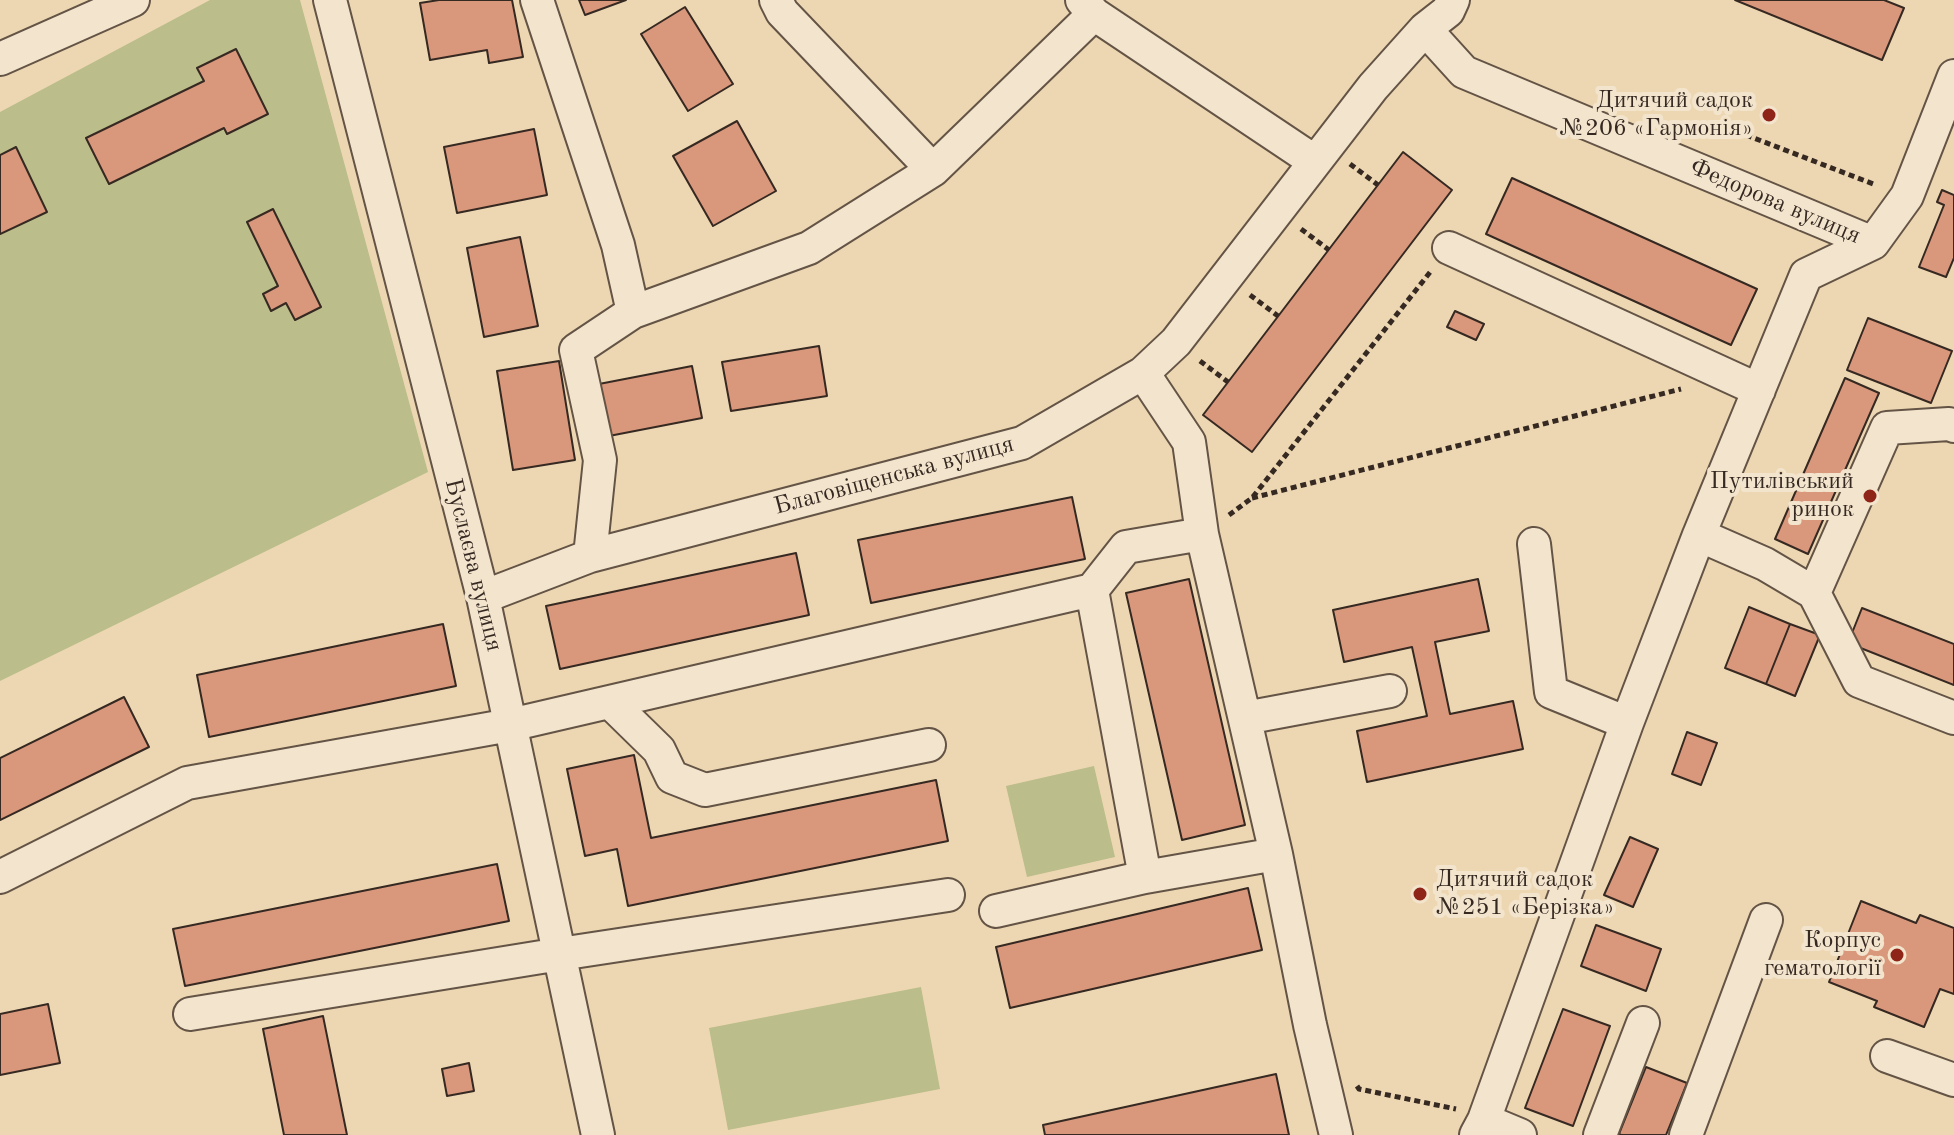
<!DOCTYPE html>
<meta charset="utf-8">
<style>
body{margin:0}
canvas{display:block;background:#edd7b2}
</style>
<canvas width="1954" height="1135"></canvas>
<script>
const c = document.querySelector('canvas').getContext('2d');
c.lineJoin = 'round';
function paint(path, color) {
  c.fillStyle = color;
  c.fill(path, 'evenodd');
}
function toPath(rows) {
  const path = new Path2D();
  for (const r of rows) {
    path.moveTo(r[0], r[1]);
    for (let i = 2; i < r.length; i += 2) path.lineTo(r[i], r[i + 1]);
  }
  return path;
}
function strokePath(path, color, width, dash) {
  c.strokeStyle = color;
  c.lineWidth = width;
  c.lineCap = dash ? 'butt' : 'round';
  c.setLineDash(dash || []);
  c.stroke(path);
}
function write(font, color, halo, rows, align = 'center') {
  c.font = font + ' "Old Standard TT",serif';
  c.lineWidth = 8;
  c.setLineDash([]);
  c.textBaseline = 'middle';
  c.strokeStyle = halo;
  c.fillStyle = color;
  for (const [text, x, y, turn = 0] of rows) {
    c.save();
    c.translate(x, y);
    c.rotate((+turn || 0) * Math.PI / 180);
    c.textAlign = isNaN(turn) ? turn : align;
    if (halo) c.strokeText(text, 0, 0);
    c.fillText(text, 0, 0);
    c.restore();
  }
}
const green = toPath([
 [210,0,300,0,428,472,0,681,0,112],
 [1094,766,1115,857,1027,877,1006,786],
 [921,987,940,1089,728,1130,709,1028]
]);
const building = toPath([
 [439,0,512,0,523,57,489,63,487,50,430,60,420,3,439,0],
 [579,0,626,0,585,15,579,0],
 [1735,0,1884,0,1904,8,1882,60,1735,0],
 [685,7,733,84,688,111,641,34,685,7],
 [236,49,268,114,227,134,224,128,109,184,86,138,204,81,197,68,236,49],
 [737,121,776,191,713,226,673,156,737,121],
 [534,129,547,195,457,213,444,147,534,129],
 [16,147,47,212,0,234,0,155,16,147],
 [1403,152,1452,190,1252,452,1203,415,1403,152],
 [1512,178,1757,289,1731,345,1486,234,1512,178],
 [1942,190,1954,195,1954,258,1946,277,1919,267,1944,205,1937,202,1942,190],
 [273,209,321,307,295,320,286,303,271,311,263,294,278,286,247,222,273,209],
 [520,237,538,326,484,337,467,248,520,237],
 [1455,311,1484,324,1476,340,1447,327,1455,311],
 [1868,318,1952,351,1931,403,1847,370,1868,318],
 [819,346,827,396,731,411,722,362,819,346],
 [559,361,575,460,513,470,497,371,559,361],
 [692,366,702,418,609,436,599,384,692,366],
 [1845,378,1879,393,1808,554,1775,539,1845,378],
 [1072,497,1085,559,871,603,858,540,1072,497],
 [796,553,809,615,560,669,546,606,796,553],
 [1189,579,1245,825,1182,840,1126,593,1189,579],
 [1478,579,1489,631,1435,642,1450,714,1513,701,1523,749,1367,782,1357,731,1427,716,1412,647,1344,662,1333,610,1478,579],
 [1749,607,1790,624,1766,684,1725,668,1749,607],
 [1862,608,1954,644,1954,685,1848,643,1862,608],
 [443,624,456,686,209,737,197,675,443,624],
 [1790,624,1820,635,1795,696,1766,684,1790,624],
 [124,697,149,747,0,820,0,758,124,697],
 [1687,732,1717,743,1701,785,1672,774,1687,732],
 [634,755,651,838,936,780,948,841,628,906,617,849,585,856,567,769,634,755],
 [1630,837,1658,849,1633,907,1604,895,1630,837],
 [497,864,509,921,185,986,173,929,497,864],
 [1248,888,1262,950,1010,1008,996,947,1248,888],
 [1861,901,1916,923,1920,915,1954,928,1954,994,1940,989,1924,1027,1874,1007,1877,1001,1829,982,1861,901],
 [1596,925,1661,949,1646,991,1581,966,1596,925],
 [48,1004,60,1063,0,1075,0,1014,48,1004],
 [1563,1009,1610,1026,1573,1126,1525,1108,1563,1009],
 [323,1016,347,1135,284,1135,263,1029,323,1016],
 [469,1063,474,1091,447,1096,442,1069,469,1063],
 [1646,1067,1687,1083,1666,1135,1621,1135,1619,1134,1646,1067],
 [1276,1074,1289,1135,1045,1135,1043,1125,1276,1074]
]);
const path = toPath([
 [1746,135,1876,185],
 [1350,164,1378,185],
 [1301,229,1329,250],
 [1250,295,1278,316],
 [1200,361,1228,382],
 [1252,498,1681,389],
 [1229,515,1252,498,1431,271],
 [1357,1086,1359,1089,1456,1109]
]);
const minor = toPath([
 [330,0,483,597,598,1135],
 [537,0,618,245,633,312,576,350,600,460,590,556],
 [776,0,782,12,933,170],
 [1082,0,1094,14,1314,161],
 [1425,29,1464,72,1873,243],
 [0,59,133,0],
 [1449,248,1759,390],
 [633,312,809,248,933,170,1094,14],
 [1143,373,1189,442,1202,534,1276,854,1310,1025,1336,1135],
 [1954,426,1949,424,1887,428,1814,593,1859,681,1954,718],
 [1699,535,1765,564,1814,593],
 [1534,544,1551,692,1627,723],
 [483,597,590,556,1022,443,1143,373,1176,342,1373,87,1425,29,1448,11,1453,0],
 [610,702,659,750,672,777,705,790,929,745],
 [1245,718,1390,691],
 [0,877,187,783,510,725,1092,590],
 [1145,877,1092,590,1126,547,1202,534],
 [996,911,1145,877,1276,854],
 [190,1014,560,954,948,895],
 [1887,1056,1954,1080],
 [1484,1120,1520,1135],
 [1476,1135,1484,1120,1627,723,1699,535,1806,275,1873,243,1907,196,1954,76],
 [1600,1135,1643,1023],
 [1686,1135,1766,920]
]);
const markers = [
 [1769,115,8,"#8f2418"],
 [1870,496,8,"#8f2418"],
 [1420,894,8,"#8f2418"],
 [1897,955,8,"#8f2418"]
];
const poiNames = [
 ["Дитячий садок",1753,101],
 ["№206 «Гармонія»",1753,129],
 ["Путилівський",1854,482],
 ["ринок",1854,510],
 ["Дитячий садок",1436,880,"left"],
 ["№251 «Берізка»",1436,908,"left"],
 ["Корпус",1881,941],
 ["гематології",1881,969]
];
const streetNames = [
 ["Федорова вулиця",1775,202,23],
 ["Благовіщенська вулиця",894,476,-15],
 ["Буслаєва вулиця",473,565,76]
];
paint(green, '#bbbd8a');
paint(building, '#d9987c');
strokePath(building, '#362922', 2);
strokePath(minor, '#645446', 36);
strokePath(path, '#362922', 5, [6, 4]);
strokePath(minor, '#f3e5cd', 32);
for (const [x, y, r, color] of markers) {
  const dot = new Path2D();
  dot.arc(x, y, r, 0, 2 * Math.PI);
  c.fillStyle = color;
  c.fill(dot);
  strokePath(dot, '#f3e5cd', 3);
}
write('24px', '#362922', '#f3e5cd', poiNames, 'right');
write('24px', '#362922', '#f3e5cd', streetNames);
</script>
